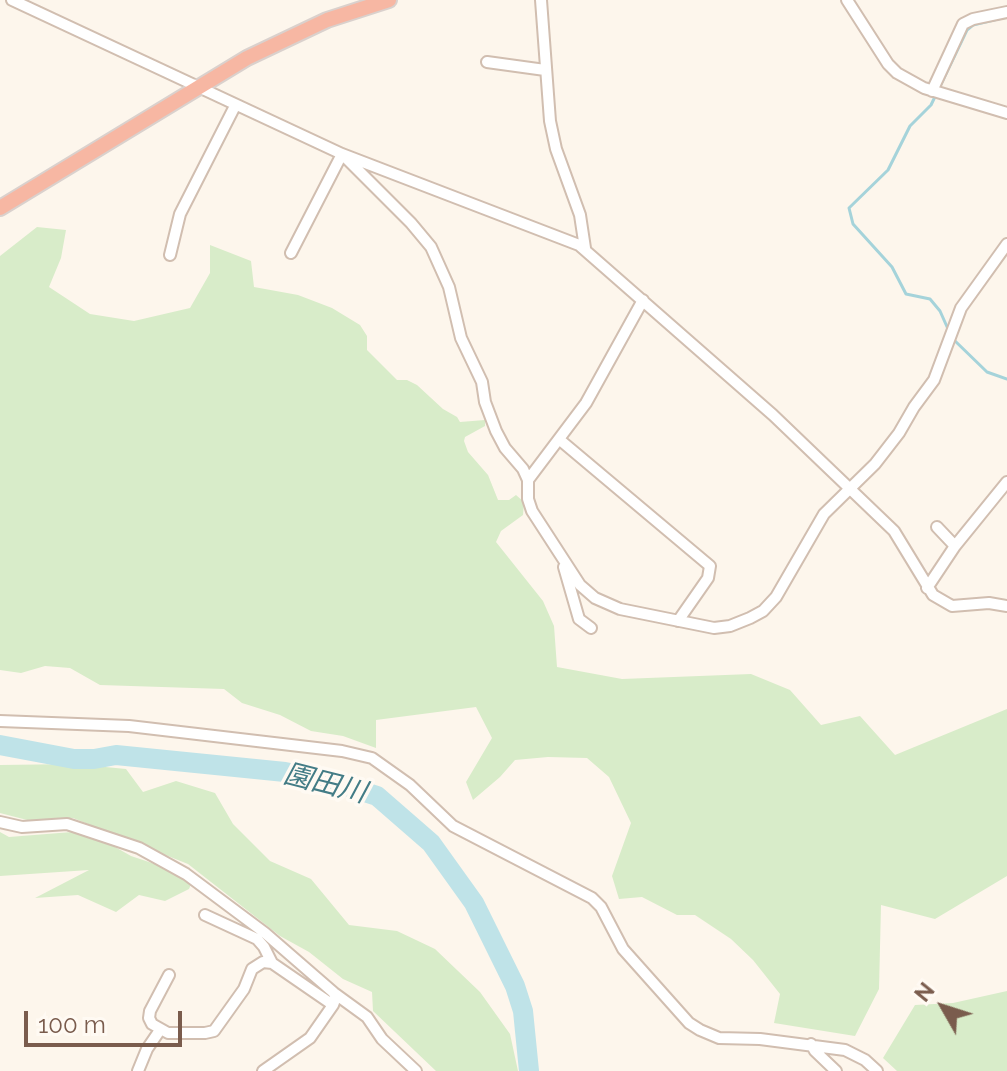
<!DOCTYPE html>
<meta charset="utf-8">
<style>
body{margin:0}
#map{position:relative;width:1007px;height:1071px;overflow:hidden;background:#fdf6ec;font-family:Raleway,sans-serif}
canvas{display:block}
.north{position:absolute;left:903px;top:967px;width:80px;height:80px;-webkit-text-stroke:6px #fffaf3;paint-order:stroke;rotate:309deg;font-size:22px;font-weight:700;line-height:32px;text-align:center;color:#7a5c4d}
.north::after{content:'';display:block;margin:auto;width:28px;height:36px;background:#7a5c4d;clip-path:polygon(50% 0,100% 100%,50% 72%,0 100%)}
.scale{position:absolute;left:24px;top:1011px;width:158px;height:36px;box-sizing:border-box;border:4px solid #7a5c4d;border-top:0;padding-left:10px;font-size:24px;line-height:28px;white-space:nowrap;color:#7a5c4d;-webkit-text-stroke:6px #fffaf3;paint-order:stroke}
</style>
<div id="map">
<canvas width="1007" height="1071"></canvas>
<div class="north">N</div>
<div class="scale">100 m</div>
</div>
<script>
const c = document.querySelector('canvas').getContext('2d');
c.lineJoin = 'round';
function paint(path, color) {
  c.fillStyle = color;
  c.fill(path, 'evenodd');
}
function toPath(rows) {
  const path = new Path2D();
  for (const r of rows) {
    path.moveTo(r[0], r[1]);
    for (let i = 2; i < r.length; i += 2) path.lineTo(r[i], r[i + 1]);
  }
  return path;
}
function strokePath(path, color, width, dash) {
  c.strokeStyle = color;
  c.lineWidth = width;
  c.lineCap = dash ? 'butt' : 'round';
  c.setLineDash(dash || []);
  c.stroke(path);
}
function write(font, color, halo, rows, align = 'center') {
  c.font = font + ' Raleway,"Noto Sans JP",sans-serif';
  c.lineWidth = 7;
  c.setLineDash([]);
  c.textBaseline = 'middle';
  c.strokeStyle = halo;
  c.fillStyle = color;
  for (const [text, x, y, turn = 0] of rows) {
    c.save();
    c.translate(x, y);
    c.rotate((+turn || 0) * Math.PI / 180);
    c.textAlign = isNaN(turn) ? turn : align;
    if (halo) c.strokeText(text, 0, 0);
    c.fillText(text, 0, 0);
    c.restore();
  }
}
const green = toPath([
 [37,227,66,230,61,258,49,287,90,314,134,321,190,308,210,273,210,245,251,261,254,287,298,295,332,308,360,325,367,336,367,350,397,380,407,380,417,385,443,409,457,417,460,422,485,420,485,426,465,437,464,441,468,452,488,475,498,500,509,500,516,495,524,502,523,515,501,531,496,542,543,601,554,626,557,667,622,679,751,674,790,690,821,725,860,716,895,755,1007,709,1007,876,935,919,881,905,879,989,855,1036,774,1023,780,994,753,960,731,939,695,915,677,915,642,897,619,899,612,876,631,823,609,777,587,758,548,757,515,760,500,777,473,800,466,782,492,738,476,707,376,720,376,748,343,736,311,731,280,715,242,703,224,689,100,685,70,668,45,666,21,673,0,670,0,256],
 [75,764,126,769,143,792,176,781,215,793,233,824,270,861,311,879,349,925,397,931,435,949,480,992,510,1034,518,1071,436,1071,373,1011,372,992,343,979,309,952,280,936,188,864,73,818,31,821,0,813,0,765],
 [0,832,9,837,72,832,101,839,131,856,155,864,192,882,189,889,165,901,139,895,116,912,78,895,35,898,89,870,0,876],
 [1007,991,1007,1071,897,1071,883,1058,915,1005,953,1003]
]);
const stream = toPath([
 [948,329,940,311,930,299,906,294,892,267,853,224,849,208,888,170,910,126,931,105,967,30,973,25,1007,17],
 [953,339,987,372,1007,379]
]);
const river = toPath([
 [0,745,74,759,94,759,116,755,285,772,334,782,377,796,431,843,474,903,515,986,523,1011,529,1071]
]);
const minor = toPath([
 [12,0,342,154,579,245,773,415,894,531,933,595,952,606,989,603,1007,606],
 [541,0,550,121,556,149,580,215,585,248],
 [847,0,888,64,897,73,924,88,1007,113],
 [487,62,545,70],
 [932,91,963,24,973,19,1007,12],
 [291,253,342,154,411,223,431,247,449,287,461,338,482,382,485,402,496,431,505,448,523,469,528,480,528,499,532,511,580,585,595,598,620,609,714,628,730,626,750,618,763,611,776,597,824,514,875,464,899,433,914,407,934,380,961,308,1007,244],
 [170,255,180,214,235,106],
 [560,440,710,566,708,578,678,621],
 [528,480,586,403,643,300],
 [937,527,955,546],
 [564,567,579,619,591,628],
 [927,588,955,546,1007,482],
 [0,721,129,726,342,751,372,758,410,785,453,826,592,898,601,907,623,949,689,1023,700,1030,719,1038,760,1039,845,1050,865,1060,877,1071],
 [0,822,22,827,67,824,139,848,186,874,265,933,333,992,336,997,333,1005,310,1038,263,1071],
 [205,915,257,939,264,947,272,963],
 [169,975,150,1011,149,1018,152,1024,168,1033,205,1033,214,1031,244,989,252,969,263,962,272,963,333,1005],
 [334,993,367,1017,382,1039,416,1071],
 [811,1044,815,1051,836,1071],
 [138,1071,147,1049,160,1030]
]);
const highway = toPath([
 [0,208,247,58,327,20,389,0]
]);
const waterNames = [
 ["園田川",325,784,14]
];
paint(green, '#d8ecc9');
strokePath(stream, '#a5d3da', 3);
strokePath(river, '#bfe3e8', 20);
strokePath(minor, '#d1beb0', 14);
strokePath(highway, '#dad1cd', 18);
strokePath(minor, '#fff', 10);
strokePath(highway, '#f7b7a3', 14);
write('italic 28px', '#437c86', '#fffaf3', waterNames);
</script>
